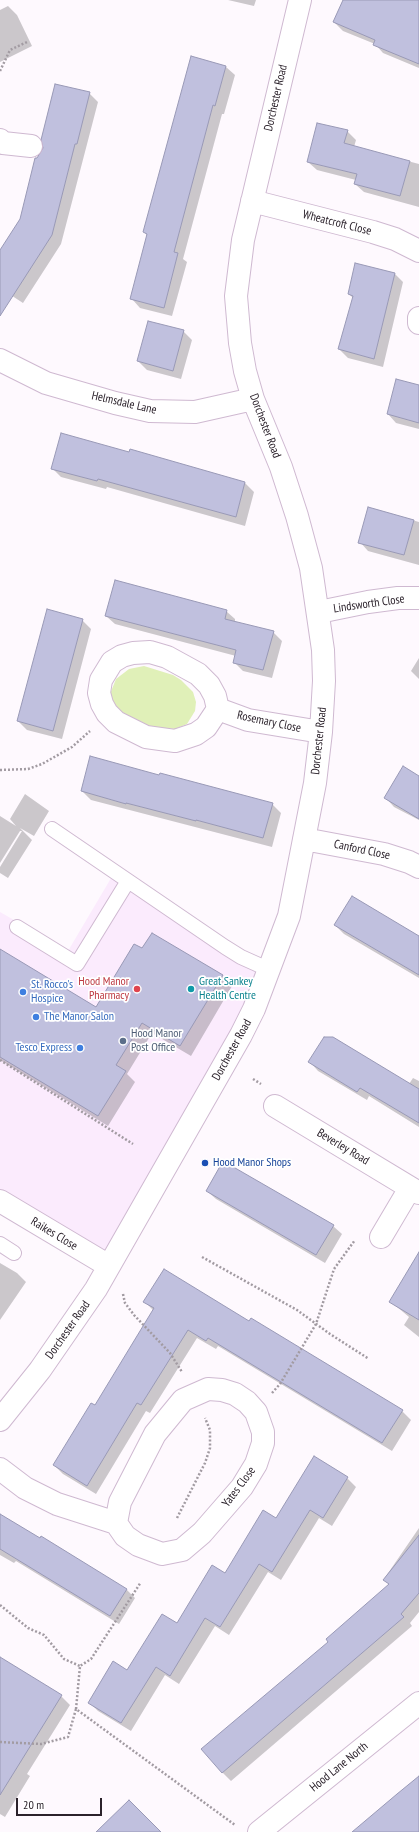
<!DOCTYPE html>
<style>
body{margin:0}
#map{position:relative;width:419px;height:1832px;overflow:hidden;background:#fef9fe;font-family:"PT Sans Narrow",sans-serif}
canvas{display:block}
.scale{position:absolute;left:16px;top:1798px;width:86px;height:18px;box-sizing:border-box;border:2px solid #2b222b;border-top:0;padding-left:5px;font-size:12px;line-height:14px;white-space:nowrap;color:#2b222b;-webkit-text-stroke:3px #fff;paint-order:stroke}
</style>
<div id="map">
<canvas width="419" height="1832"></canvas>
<div class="scale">20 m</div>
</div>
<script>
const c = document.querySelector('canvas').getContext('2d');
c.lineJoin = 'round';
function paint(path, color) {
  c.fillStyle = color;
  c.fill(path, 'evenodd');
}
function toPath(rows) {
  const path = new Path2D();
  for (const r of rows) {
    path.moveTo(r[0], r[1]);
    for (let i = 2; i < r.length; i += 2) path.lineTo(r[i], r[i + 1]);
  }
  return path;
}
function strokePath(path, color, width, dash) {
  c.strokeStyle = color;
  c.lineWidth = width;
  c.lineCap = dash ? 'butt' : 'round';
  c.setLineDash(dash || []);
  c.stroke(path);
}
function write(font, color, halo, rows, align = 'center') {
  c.font = font + ' "PT Sans Narrow",sans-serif';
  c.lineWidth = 3.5;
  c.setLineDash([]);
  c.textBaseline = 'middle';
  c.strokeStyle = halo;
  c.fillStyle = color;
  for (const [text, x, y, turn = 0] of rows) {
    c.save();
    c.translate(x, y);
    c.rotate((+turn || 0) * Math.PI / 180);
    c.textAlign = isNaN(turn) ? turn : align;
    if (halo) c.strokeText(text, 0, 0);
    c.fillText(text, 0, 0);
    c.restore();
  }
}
const commercial = toPath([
 [117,868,269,969,167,1165,95,1264,0,1206,0,912,68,951]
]);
const green = toPath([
 [144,666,173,675,181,680,193,692,196,702,195,711,187,724,175,729,151,727,125,715,113,705,110,694,116,679,129,669]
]);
const shadow = toPath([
 [228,0,256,0,254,6],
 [344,0,419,0,419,68,383,53,375,44,343,31,334,22],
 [8,6,17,15,32,46,0,62,0,10],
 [226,67,235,75,224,114,222,114,183,259,187,262,172,316,140,308,132,299,148,236,144,232],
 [89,93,98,102,61,244,23,303,0,288,0,251,21,219,37,160],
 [347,131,356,140,354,147,419,164,419,207,364,192,355,184,356,180,317,170,308,162],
 [394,273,403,282,383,367,348,358,339,349,353,298,349,294],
 [183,331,192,340,181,379,147,370,138,361],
 [419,387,419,429,396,423,388,414],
 [131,451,245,483,254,492,245,526,107,487,106,489,61,477,52,468,130,453],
 [369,508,419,522,419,565,368,551,360,542],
 [226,611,235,619,235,622,273,632,282,641,272,678,243,671,234,662,236,656,115,624,106,616],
 [82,620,91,629,62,739,27,730,18,721],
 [419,658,419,679,411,671],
 [160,776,272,804,281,813,272,847,91,800,82,791],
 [419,777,419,820,394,807,386,798],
 [25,794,49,811,34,836,20,828,32,840,8,878,0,873,0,867,22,831,20,831,0,863,0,816,16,826,10,819],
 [335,925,419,936,419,978,344,934],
 [0,950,96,1009,222,976,232,986,191,1056,152,1033,127,1074,135,1082,108,1126,0,1060],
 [310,1062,409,1084,413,1078,419,1081,419,1127,369,1096,367,1100,318,1071],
 [207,1191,333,1226,342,1234,325,1263,216,1199],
 [0,1263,17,1273,26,1282,0,1320],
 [419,1282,419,1337,404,1325,409,1317,390,1301],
 [145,1302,249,1322,402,1411,411,1420,392,1451,218,1346,216,1349,197,1338,150,1413,146,1411,96,1494,63,1474,54,1465,95,1406,154,1311],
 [347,1478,356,1487,332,1526,319,1518,281,1580,268,1572,229,1635,215,1626,179,1684,165,1675,131,1731,98,1711,89,1702,128,1672,177,1624,277,1519],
 [0,1515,126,1589,135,1598,119,1624,16,1561,14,1563,0,1555],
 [419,1528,419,1612,410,1623,412,1626,231,1781,222,1772,329,1642,390,1585,384,1579],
 [0,1659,61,1696,70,1705,27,1774,30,1776,5,1817,0,1814]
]);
const building = toPath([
 [343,0,419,0,419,64,373,45,375,40,333,22,343,0],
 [191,56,226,66,215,106,213,105,174,252,178,253,164,308,130,299,147,234,143,232,191,56],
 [55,84,90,92,77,144,75,144,52,235,0,316,0,250,20,219,35,158,37,158,43,148,41,140,55,84],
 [317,123,348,130,344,143,410,161,400,196,354,184,357,174,307,162,317,123],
 [355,263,395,273,374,359,338,349,353,296,348,294,355,263],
 [148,321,184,330,173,371,137,361,148,321],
 [396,379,419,385,419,423,387,414,396,379],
 [61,433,129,452,130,449,245,482,236,517,98,479,97,481,51,469,61,433],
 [368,507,414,520,404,555,358,543,368,507],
 [115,580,227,610,225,619,274,631,263,670,233,663,236,650,105,616,115,580],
 [47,609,83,619,53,731,17,721,47,609],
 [90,756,159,775,160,773,273,803,263,838,196,820,196,821,126,803,126,804,81,791,90,756],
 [403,766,419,776,419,819,384,798,403,766],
 [352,896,419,936,419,975,334,925,352,896],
 [152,933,223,975,180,1046,142,1023,116,1065,126,1071,98,1116,0,1057,0,949,96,1007,134,944,142,948,152,933],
 [324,1037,333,1037,419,1089,419,1123,360,1088,357,1092,308,1062,324,1037],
 [223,1161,334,1225,316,1255,206,1191,223,1161],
 [419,1252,419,1320,389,1302,419,1252],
 [164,1269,249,1321,251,1318,403,1410,382,1443,208,1338,206,1341,188,1330,141,1405,137,1403,87,1486,53,1465,91,1403,95,1405,154,1308,143,1302,164,1269],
 [314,1456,348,1477,323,1518,310,1510,272,1572,259,1564,220,1627,205,1618,170,1676,156,1667,121,1723,88,1703,113,1661,127,1670,162,1614,177,1623,212,1565,225,1573,263,1510,276,1518,314,1456],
 [0,1514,40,1538,41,1536,127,1589,110,1616,0,1549,0,1514],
 [419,1535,419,1593,401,1614,404,1617,222,1773,201,1749,328,1642,326,1639,389,1584,383,1580,419,1535],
 [0,1657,62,1695,0,1795,0,1657],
 [419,1776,419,1832,352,1832,397,1794,419,1776],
 [129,1800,161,1832,96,1832,129,1800]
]);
const path = toPath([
 [0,71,10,50,27,42],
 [0,770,28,769,42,764,72,747,90,731],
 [0,1060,133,1144],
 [253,1079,261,1084],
 [202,1257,297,1310,330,1334,369,1359],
 [123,1294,125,1303,134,1315,170,1353,182,1372],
 [272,1393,280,1384,316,1324,334,1269,355,1240],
 [177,1518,205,1463,210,1448,210,1430,205,1418],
 [0,1605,28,1628,44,1635,64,1659,80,1666],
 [76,1709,80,1666,91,1659,141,1582],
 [0,1742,41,1744,68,1737,76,1709,235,1825]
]);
const service = toPath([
 [52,829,225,947,241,957,270,970],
 [17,927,77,964,128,881],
 [0,1244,14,1253]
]);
const minor = toPath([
 [0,140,3,143,31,146],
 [252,201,373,232,395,239,419,251],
 [419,318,419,323],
 [0,360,46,383,115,403,150,411,195,412,253,399],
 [319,612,368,602,398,598,419,598],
 [150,652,167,657,198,674,209,685,215,696,218,709,206,727,196,734,175,741,146,737,116,722,107,713,102,704,99,693,101,680,112,662,122,656,133,653,150,652],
 [218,709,248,720,321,732],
 [304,839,384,854,409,862,419,867],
 [275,1106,419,1193],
 [0,1201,109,1266],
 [381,1237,410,1188],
 [0,1420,40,1370,96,1289,241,1035,254,1009,289,916,315,783,321,732,324,681,323,650,311,568,297,516,281,467,253,399,245,371,240,343,236,296,243,240,300,0],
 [0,1469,25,1488,57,1504,116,1523,125,1536,138,1545,162,1554,182,1550,202,1533,242,1487,256,1464,263,1443,263,1432,256,1412,247,1402,235,1394,222,1390,208,1389,183,1400,155,1434,120,1502,116,1523],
 [259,1832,419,1703]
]);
const markers = [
 [137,989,4,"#e0444e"],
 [191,989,4,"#0f9aa8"],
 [23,992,4,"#3f7fe0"],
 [36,1017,4,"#3f7fe0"],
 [123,1041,4,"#5c6f8a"],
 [80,1048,4,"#3f7fe0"],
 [205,1163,4,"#1a4fb4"]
];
const streetNames = [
 ["Dorchester Road",276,98,-77],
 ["Wheatcroft Close",337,223,14],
 ["Helmsdale Lane",124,403,13],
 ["Dorchester Road",265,426,69],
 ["Lindsworth Close",369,604,-8],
 ["Rosemary Close",269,722,12],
 ["Dorchester Road",319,741,-84],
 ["Canford Close",362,850,12],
 ["Dorchester Road",232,1050,-61],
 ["Beverley Road",343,1147,31],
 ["Raikes Close",54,1234,31],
 ["Dorchester Road",68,1330,-55],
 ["Yates Close",239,1487,-53],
 ["Hood Lane North",339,1767,-39]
];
const healthNames = [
 ["Hood Manor",129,982],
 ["Pharmacy",129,996]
];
const cultureNames = [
 ["Great Sankey",199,982],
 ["Health Centre",199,996]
];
const shopNames = [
 ["St. Rocco's",31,985],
 ["Hospice",31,999],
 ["The Manor Salon",44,1017],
 ["Tesco Express",72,1048,"right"]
];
const serviceNames = [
 ["Hood Manor",131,1034],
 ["Post Office",131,1048]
];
const transitNames = [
 ["Hood Manor Shops",213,1163]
];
paint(commercial, '#fbebfd');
paint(green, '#e0f0b8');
paint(shadow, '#0003');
paint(building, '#c0c0de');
strokePath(building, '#9999b6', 1);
strokePath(service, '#cfb9d1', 16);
strokePath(minor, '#cfb9d1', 24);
strokePath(path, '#a29ba2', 2.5, [2, 2]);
strokePath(service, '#fff', 14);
strokePath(minor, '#fff', 22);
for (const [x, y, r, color] of markers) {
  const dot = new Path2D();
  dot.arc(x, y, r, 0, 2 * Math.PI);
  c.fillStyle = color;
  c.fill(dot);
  strokePath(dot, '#fff', 1.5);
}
write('12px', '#2b222b', '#fff', streetNames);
write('12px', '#be3a42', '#fff', healthNames, 'right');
write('12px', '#0d838f', '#fff', cultureNames, 'left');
write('12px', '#366cbe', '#fff', shopNames, 'left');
write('12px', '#4e5e75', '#fff', serviceNames, 'left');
write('12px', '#164399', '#fff', transitNames, 'left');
</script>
